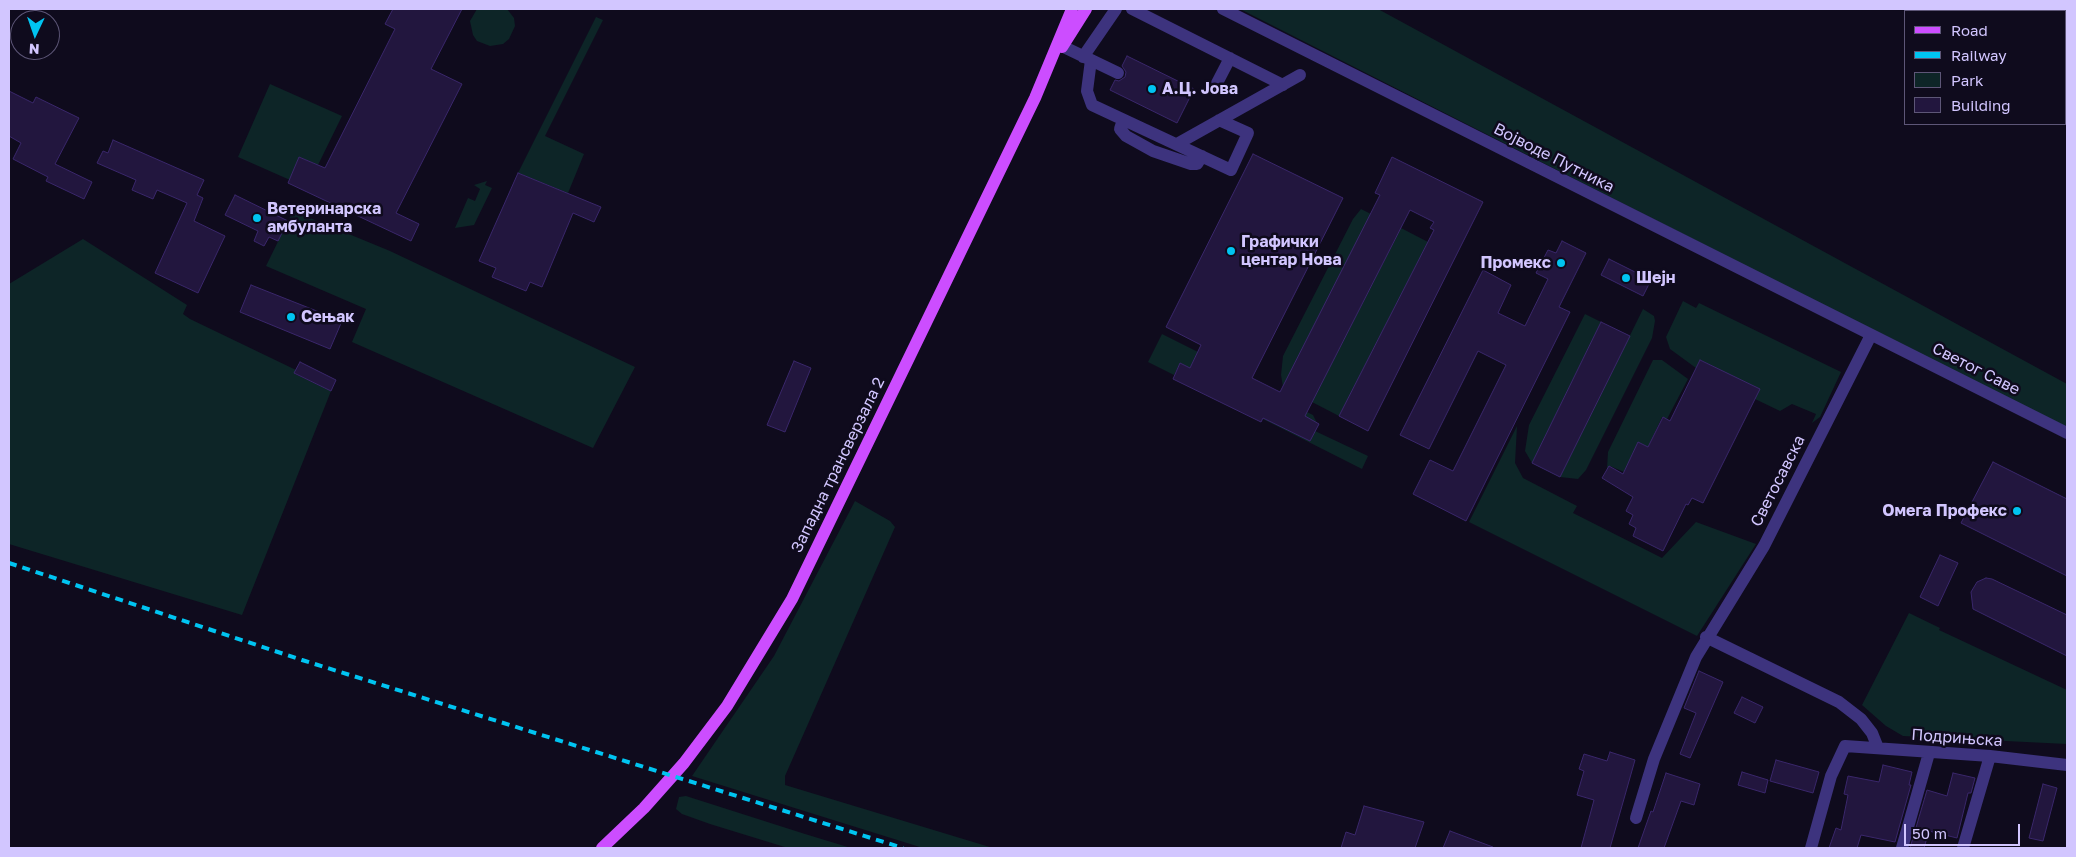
<!DOCTYPE html>
<meta charset="utf-8">
<style>
body{margin:0}
#map{position:relative;width:2076px;height:857px;overflow:hidden;background:#0f0b1d;font-family:"Golos Text",sans-serif}
canvas{display:block}
.frame{position:absolute;inset:0;border:10px solid #d2c6ff;pointer-events:none}
.legend{position:absolute;left:1904px;top:10px;width:162px;height:115px;box-sizing:border-box;background:#0f0b1d;border:1px solid #5d5677;margin:0;padding:6px 9px;list-style:none;font-size:15px;color:#d2c6ff}
.legend li{display:flex;align-items:center;gap:10px;height:25px}
.legend b{width:25px;border:1px solid #5d5677}
.north{position:absolute;left:10px;top:10px;width:50px;height:50px;box-sizing:border-box;background:#0f0b1d;border:1px solid #5d5677;border-radius:50%;rotate:183deg;font-size:14px;font-weight:700;line-height:20px;text-align:center;color:#d2c6ff}
.north::after{content:'';display:block;margin:auto;width:18px;height:22px;background:#00c4f1;clip-path:polygon(50% 0,100% 100%,50% 72%,0 100%)}
.scale{position:absolute;left:1904px;top:824px;width:116px;height:22px;box-sizing:border-box;border:2px solid #d2c6ff;border-top:0;padding-left:6px;font-size:15px;line-height:18px;white-space:nowrap;color:#d2c6ff;-webkit-text-stroke:4px #0f0b1d;paint-order:stroke}
</style>
<div id="map">
<canvas width="2076" height="857"></canvas>
<div class="frame"></div>
<ul class="legend">
<li><b style="height:6px;background:#cc4dff"></b>Road</li>
<li><b style="height:6px;background:#00c4f1"></b>Railway</li>
<li><b style="height:14px;background:#0d2527"></b>Park</li>
<li><b style="height:14px;background:#22163e"></b>Building</li>
</ul>
<div class="north">N</div>
<div class="scale">50 m</div>
</div>
<script>
const c = document.querySelector('canvas').getContext('2d');
c.lineJoin = 'round';
function paint(path, color) {
  c.fillStyle = color;
  c.fill(path, 'evenodd');
}
function toPath(rows) {
  const path = new Path2D();
  for (const r of rows) {
    path.moveTo(r[0], r[1]);
    for (let i = 2; i < r.length; i += 2) path.lineTo(r[i], r[i + 1]);
  }
  return path;
}
function strokePath(path, color, width, dash) {
  c.strokeStyle = color;
  c.lineWidth = width;
  c.lineCap = dash ? 'butt' : 'round';
  c.setLineDash(dash || []);
  c.stroke(path);
}
function write(font, color, halo, rows, align = 'center') {
  c.font = font + ' "Golos Text",sans-serif';
  c.lineWidth = 5;
  c.setLineDash([]);
  c.textBaseline = 'middle';
  c.strokeStyle = halo;
  c.fillStyle = color;
  for (const [text, x, y, turn = 0] of rows) {
    c.save();
    c.translate(x, y);
    c.rotate((+turn || 0) * Math.PI / 180);
    c.textAlign = isNaN(turn) ? turn : align;
    if (halo) c.strokeText(text, 0, 0);
    c.fillText(text, 0, 0);
    c.restore();
  }
}
const green = toPath([
 [477,9,507,9,514,18,515,26,509,39,503,44,490,46,477,41,473,35,470,21],
 [1240,9,1378,9,2067,384,2067,429],
 [596,17,603,20,545,136,584,154,568,193,518,173],
 [270,84,342,116,318,165,299,157,290,180,238,157],
 [487,181,485,185,492,188,474,225,455,228,468,198,475,201,480,189,474,185],
 [1361,209,1371,214,1283,387,1281,375,1283,356,1353,219],
 [293,211,390,251,635,367,593,448,352,342,366,309,266,266],
 [1401,228,1428,242,1339,416,1312,402],
 [83,239,187,305,183,314,190,319,296,370,295,374,331,391,242,615,9,544,9,284],
 [1683,301,1696,308,1699,303,1841,372,1820,417,1812,423,1816,414,1792,404,1780,411,1755,399,1720,370,1700,360,1696,368,1670,349,1666,337],
 [1643,309,1654,316,1655,321,1652,338,1586,470,1578,479,1560,477],
 [1585,314,1601,322,1532,463,1525,451,1529,425],
 [1162,334,1198,352,1190,368,1180,363,1174,375,1148,362],
 [1653,360,1662,360,1688,379,1667,419,1662,417,1648,447,1638,442,1624,472,1610,466,1607,469,1608,452],
 [1274,396,1313,415,1317,423,1274,402,1265,419,1310,441,1315,431,1368,456,1362,469,1263,419],
 [1517,426,1515,463,1523,478,1577,506,1573,513,1662,558,1696,522,1756,544,1697,636,1469,522],
 [855,501,890,521,895,527,785,776,785,785,993,848,923,848,692,776,774,656],
 [1909,613,1940,628,1939,630,2067,690,2067,744,1903,736,1886,726,1862,705],
 [686,796,805,834,851,848,788,848,710,824,682,814,676,809,679,797]
]);
const building = toPath([
 [393,9,462,9,431,69,462,84,396,213,419,224,411,241,288,183,299,157,325,168,395,29,385,24,393,9],
 [1127,56,1194,89,1177,123,1110,90,1115,80,1119,81,1125,77,1126,72,1122,66,1127,56],
 [9,91,33,103,36,97,79,118,55,164,92,182,84,199,46,181,48,177,13,159,21,143,9,136,9,91],
 [113,140,204,180,197,195,203,198,194,221,225,236,198,293,155,273,187,203,157,190,153,199,132,190,136,180,97,163,103,151,108,153,113,140],
 [1253,154,1343,198,1252,378,1280,392,1380,195,1375,193,1392,157,1483,202,1368,431,1339,416,1434,230,1430,228,1434,222,1410,210,1305,416,1319,424,1310,441,1263,418,1261,422,1173,379,1180,363,1190,368,1201,345,1166,327,1253,154],
 [518,173,601,207,594,222,573,213,542,287,530,282,526,291,492,277,496,268,479,261,518,173],
 [235,195,288,221,278,241,269,237,264,246,254,241,258,231,225,215,235,195],
 [1562,241,1586,253,1559,307,1570,312,1466,521,1413,494,1430,460,1453,471,1506,365,1478,351,1429,449,1400,435,1483,270,1511,285,1498,313,1525,326,1548,279,1536,273,1548,250,1556,253,1562,241],
 [1609,259,1651,280,1643,296,1601,275,1609,259],
 [251,285,342,321,330,349,240,312,251,285],
 [1601,322,1630,336,1560,477,1532,463,1601,322],
 [1700,360,1760,389,1703,503,1692,498,1688,505,1686,504,1663,551,1633,536,1636,528,1629,524,1633,515,1626,511,1633,497,1602,478,1609,466,1623,474,1638,442,1648,447,1663,417,1670,421,1700,360],
 [794,361,811,368,785,432,767,425,794,361],
 [300,362,336,380,331,391,294,373,300,362],
 [1993,462,2067,499,2067,576,1961,523,1993,462],
 [1940,555,1958,563,1938,606,1920,597,1940,555],
 [1986,578,1992,579,2067,615,2067,656,1973,609,1971,592,1977,582,1986,578],
 [1699,671,1723,682,1690,758,1680,754,1696,713,1684,708,1699,671],
 [1742,697,1763,707,1755,723,1734,713,1742,697],
 [1610,752,1635,760,1610,848,1581,848,1594,800,1577,795,1584,771,1579,769,1584,754,1607,761,1610,752],
 [1776,760,1819,772,1813,793,1770,781,1776,760],
 [1883,765,1912,772,1909,785,1911,785,1895,842,1861,835,1857,848,1829,848,1836,828,1841,830,1848,795,1844,794,1848,776,1879,782,1883,765],
 [1742,772,1768,780,1765,793,1738,785,1742,772],
 [1666,773,1700,784,1694,805,1681,801,1664,848,1638,848,1651,811,1653,812,1666,773],
 [1953,773,1975,778,1971,793,1968,793,1957,838,1929,831,1924,848,1910,848,1927,790,1947,796,1953,773],
 [2043,784,2057,788,2043,841,2029,838,2043,784],
 [1364,806,1424,822,1415,848,1341,848,1346,832,1355,835,1364,806],
 [1450,831,1493,847,1493,848,1443,848,1450,831]
]);
const minor = toPath([
 [1132,9,1283,85],
 [1223,9,2067,433],
 [1066,48,1118,73],
 [1083,57,1116,9],
 [1091,60,1087,91,1092,105,1231,170,1248,133,1219,120],
 [1216,85,1230,58],
 [1123,120,1120,129,1126,136,1153,151,1191,164,1197,164,1202,156],
 [1177,144,1300,75],
 [1706,637,1839,702,1861,719,1872,733,1878,748],
 [1636,818,1654,759,1696,657,1764,546,1871,335],
 [1811,848,1831,776,1845,746,1990,756,2067,765],
 [1902,848,1929,753],
 [1963,848,1990,756]
]);
const major = toPath([
 [1062,47,1086,9],
 [602,848,644,808,684,763,727,706,792,599,1035,98,1072,9]
]);
const rail = toPath([
 [9,563,302,660,903,848]
]);
const markers = [
 [1152,89,5,"#00c4f1"],
 [257,218,5,"#00c4f1"],
 [1231,251,5,"#00c4f1"],
 [1561,263,5,"#00c4f1"],
 [1626,278,5,"#00c4f1"],
 [291,317,5,"#00c4f1"],
 [2017,511,5,"#00c4f1"]
];
const poiNames = [
 ["А.Ц. Јова",1162,89],
 ["Ветеринарска",267,209],
 ["амбуланта",267,227],
 ["Графички",1241,242],
 ["центар Нова",1241,260],
 ["Промекс",1551,263,"right"],
 ["Шејн",1636,278],
 ["Сењак",301,317],
 ["Омега Профекс",2007,511,"right"]
];
const streetNames = [
 ["Војводе Путника",1554,158,27],
 ["Светог Саве",1976,369,27],
 ["Западна трансверзала 2",838,465,-64],
 ["Светосавска",1778,481,-63],
 ["Подрињска",1957,738,4]
];
paint(green, '#0d2527');
paint(building, '#22163e');
strokePath(building, '#3a276b', 1);
strokePath(minor, '#3d337e', 12);
strokePath(major, '#cc4dff', 12);
strokePath(rail, '#00c4f1', 4, [8, 6]);
for (const [x, y, r, color] of markers) {
  const dot = new Path2D();
  dot.arc(x, y, r, 0, 2 * Math.PI);
  c.fillStyle = color;
  c.fill(dot);
  strokePath(dot, '#0f0b1d', 2);
}
write('bold 16px', '#d2c6ff', '#0f0b1d', poiNames, 'left');
write('16px', '#d2c6ff', '#0f0b1d', streetNames);
</script>
